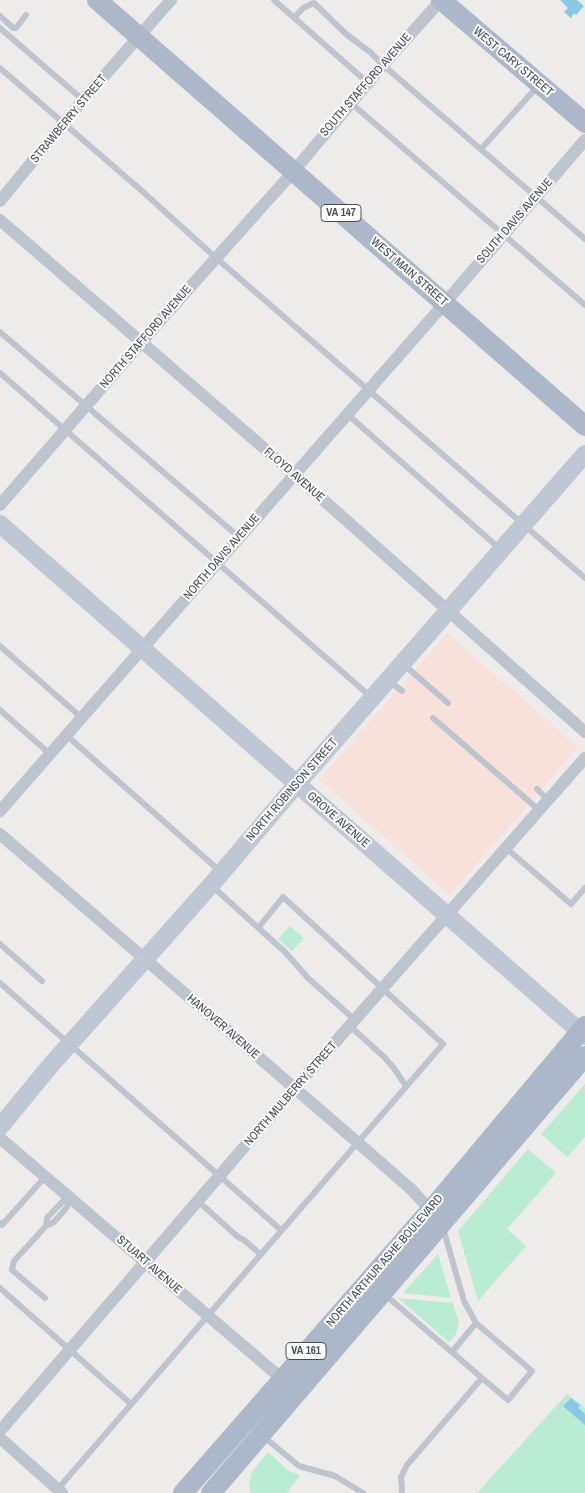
<!DOCTYPE html>
<style>
body{margin:0}
canvas{display:block;background:#eeeceb}
</style>
<canvas width="585" height="1493"></canvas>
<script>
const c = document.querySelector('canvas').getContext('2d');
c.lineJoin = 'round';
function paint(path, color) {
  c.fillStyle = color;
  c.fill(path, 'evenodd');
}
function toPath(rows) {
  const path = new Path2D();
  for (const r of rows) {
    path.moveTo(r[0], r[1]);
    for (let i = 2; i < r.length; i += 2) path.lineTo(r[i], r[i + 1]);
  }
  return path;
}
function strokePath(path, color, width, dash) {
  c.strokeStyle = color;
  c.lineWidth = width;
  c.lineCap = dash ? 'butt' : 'round';
  c.setLineDash(dash || []);
  c.stroke(path);
}
function write(font, color, halo, rows, align = 'center') {
  c.font = font + ' "Archivo Narrow",sans-serif';
  c.lineWidth = 4;
  c.setLineDash([]);
  c.textBaseline = 'middle';
  c.strokeStyle = halo;
  c.fillStyle = color;
  for (const [text, x, y, turn = 0] of rows) {
    c.save();
    c.translate(x, y);
    c.rotate((+turn || 0) * Math.PI / 180);
    c.textAlign = isNaN(turn) ? turn : align;
    if (halo) c.strokeText(text, 0, 0);
    c.fillText(text, 0, 0);
    c.restore();
  }
}
const medical = toPath([
 [447,633,578,747,450,895,319,779]
]);
const green = toPath([
 [290,926,304,938,292,951,278,939],
 [585,1084,585,1137,567,1157,541,1134],
 [528,1149,556,1173,507,1229,526,1246,478,1301,458,1231],
 [438,1254,451,1298,403,1293],
 [398,1298,453,1303,459,1323,456,1334,449,1342],
 [567,1394,585,1408,585,1493,477,1493],
 [268,1452,289,1471,300,1475,287,1493,251,1493,250,1491,249,1482,252,1474,251,1473]
]);
const water = toPath([
 [560,0,577,0,584,6,576,15,574,13,571,18,564,12,568,8],
 [571,1398,580,1405,578,1408,585,1414,585,1425,563,1406]
]);
const lane = toPath([
 [274,0,368,83],
 [0,16,13,28,16,28,26,15],
 [294,18,303,8,314,3,346,34,370,52,383,65,585,239],
 [0,28,83,100],
 [0,68,142,191,215,257,585,578],
 [351,103,585,305],
 [481,149,538,86],
 [0,332,239,537],
 [0,373,371,697],
 [347,414,500,549],
 [0,646,82,718],
 [403,664,448,703],
 [389,681,402,691],
 [0,710,50,754],
 [433,718,539,810],
 [66,735,221,872],
 [537,789,548,800],
 [506,848,571,904,585,888],
 [212,886,285,952,308,978,355,1020],
 [0,944,42,981],
 [0,983,281,1230],
 [350,1026,384,1057,393,1067,406,1086],
 [70,1197,67,1207,54,1222,46,1226,47,1218,62,1202,70,1197],
 [199,1202,238,1237,244,1240,260,1254],
 [0,1223,2,1225,45,1177],
 [443,1228,464,1301,476,1323],
 [0,1288,131,1404],
 [384,1294,482,1378,508,1400,532,1371,476,1323,452,1352],
 [45,1298,12,1270,14,1261,46,1226],
 [264,1437,299,1466,335,1476,363,1493],
 [57,1490,443,1044,283,897,259,927],
 [402,1493,401,1477,407,1465,482,1378]
]);
const street = toPath([
 [0,201,83,100,171,0],
 [0,220,294,474,585,732],
 [0,505,150,332,293,172,383,65,441,0],
 [0,811,444,304,585,140],
 [0,834,357,1142,412,1190,434,1214],
 [0,1138,288,1384],
 [0,1431,294,1089,585,758],
 [0,1438,62,1493]
]);
const secondary = toPath([
 [0,524,585,1036],
 [0,1127,50,1066,211,885,297,784,585,454]
]);
const primary = toPath([
 [97,0,585,426],
 [441,0,585,123],
 [183,1493,441,1198,585,1026],
 [211,1493,585,1056]
]);
const shields = [
 [341,213,40],
 [306,1351,40]
];
const shieldNames = [
 ["VA 147",341,213],
 ["VA 161",306,1351]
];
const streetNames = [
 ["WEST CARY STREET",513,62,40],
 ["SOUTH STAFFORD AVENUE",366,85,-49],
 ["STRAWBERRY STREET",69,119,-50],
 ["SOUTH DAVIS AVENUE",515,221,-49],
 ["WEST MAIN STREET",409,272,41],
 ["NORTH STAFFORD AVENUE",146,337,-49],
 ["FLOYD AVENUE",294,475,41],
 ["NORTH DAVIS AVENUE",222,557,-49],
 ["NORTH ROBINSON STREET",292,790,-49],
 ["GROVE AVENUE",338,820,41],
 ["HANOVER AVENUE",223,1027,41],
 ["NORTH MULBERRY STREET",291,1094,-49],
 ["NORTH ARTHUR ASHE BOULEVARD",385,1261,-49],
 ["STUART AVENUE",149,1265,41]
];
paint(medical, '#f9e1db');
paint(green, '#baecd3');
paint(water, '#89c8e7');
strokePath(lane, '#bdc4ce', 6);
strokePath(street, '#bdc4ce', 12);
strokePath(secondary, '#bfc6d4', 18);
strokePath(primary, '#acb7ca', 20);
for (const [x, y, w] of shields) {
  const box = new Path2D();
  box.roundRect(x - w / 2, y - 8.5, w, 17, 4);
  c.fillStyle = '#fff';
  c.fill(box);
  strokePath(box, '#454d58', 1);
}
write('bold 11px', '#454d58', null, shieldNames);
write('12px', '#454d58', '#fff', streetNames);
</script>
